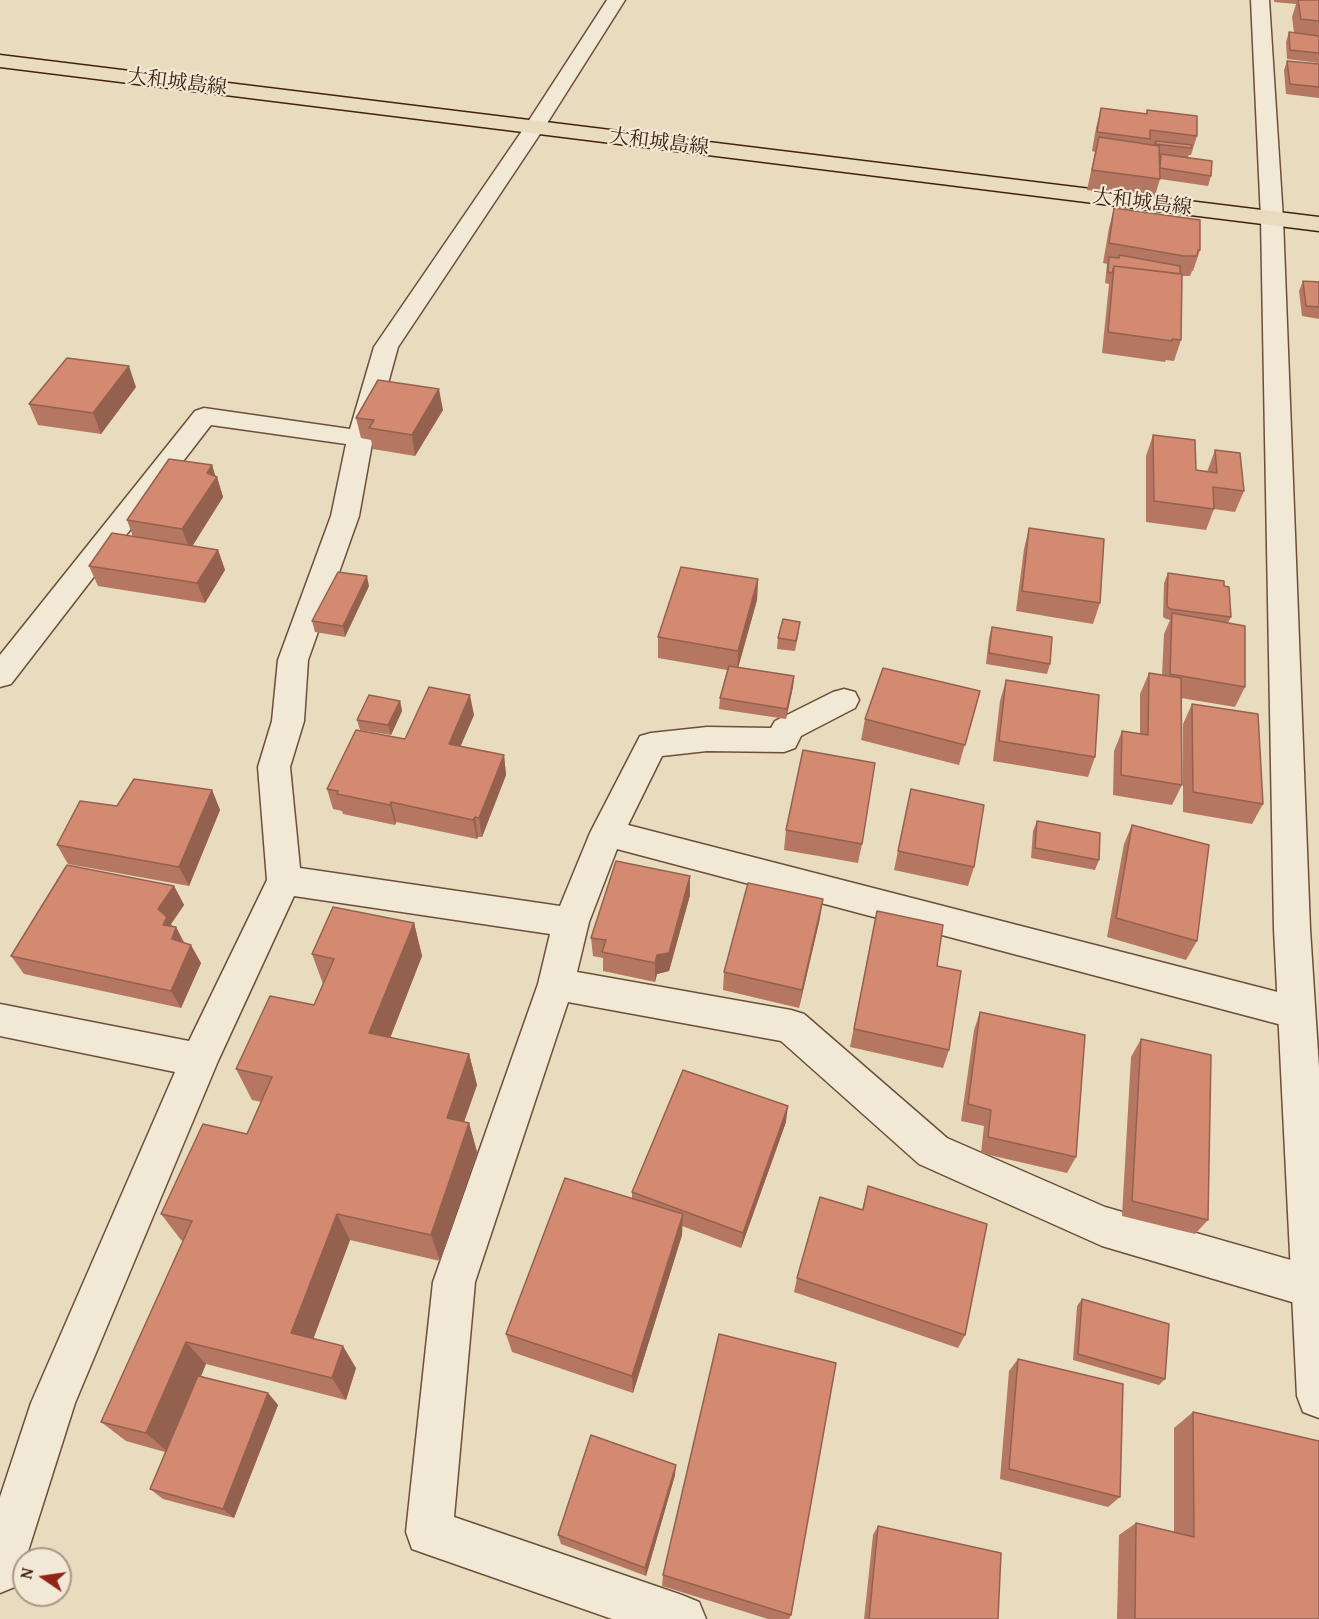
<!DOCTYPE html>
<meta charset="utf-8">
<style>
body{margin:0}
#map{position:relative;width:1319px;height:1619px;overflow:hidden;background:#e9dbbe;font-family:"Gentium Book Plus",serif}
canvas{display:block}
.north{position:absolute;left:12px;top:1547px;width:60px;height:60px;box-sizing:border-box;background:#f1e8d5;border:2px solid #ab9886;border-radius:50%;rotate:283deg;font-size:16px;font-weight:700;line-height:24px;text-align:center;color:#41200f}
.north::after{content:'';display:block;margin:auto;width:21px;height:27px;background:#8f2418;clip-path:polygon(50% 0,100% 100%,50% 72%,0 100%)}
</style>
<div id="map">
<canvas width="1319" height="1619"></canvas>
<div class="north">N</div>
</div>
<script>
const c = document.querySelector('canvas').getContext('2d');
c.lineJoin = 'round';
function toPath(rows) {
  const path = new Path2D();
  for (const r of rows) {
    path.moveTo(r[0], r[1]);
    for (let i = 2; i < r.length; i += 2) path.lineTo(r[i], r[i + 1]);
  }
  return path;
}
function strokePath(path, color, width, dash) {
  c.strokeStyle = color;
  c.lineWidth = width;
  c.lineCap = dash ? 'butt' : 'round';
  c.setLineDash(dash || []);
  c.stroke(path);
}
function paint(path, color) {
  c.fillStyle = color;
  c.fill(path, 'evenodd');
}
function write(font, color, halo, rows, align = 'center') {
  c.font = font + ' "Gentium Book Plus","Noto Serif JP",serif';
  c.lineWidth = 4.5;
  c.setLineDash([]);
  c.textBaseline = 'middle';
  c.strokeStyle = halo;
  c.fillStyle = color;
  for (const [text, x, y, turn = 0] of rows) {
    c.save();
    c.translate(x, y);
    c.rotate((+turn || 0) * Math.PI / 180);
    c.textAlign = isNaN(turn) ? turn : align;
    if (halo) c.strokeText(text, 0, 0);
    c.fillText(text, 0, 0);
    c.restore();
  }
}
const minor = toPath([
 [607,0,625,0,544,128,398,347,373,438,359,516,308,660,304,721,290,767,300,868,560,906,590,833,640,736,651,733,707,727,771,728,775,721,833,692,844,689,855,692,859,700,855,708,801,736,795,748,784,752,707,751,662,756,628,825,1297,997,1310,1002,1315,1013,1310,1024,1297,1029,617,849,589,922,577,972,791,1010,804,1014,947,1138,1105,1207,1319,1268,1319,1310,1102,1246,919,1164,781,1041,568,1002,475,1282,454,1517,682,1595,699,1602,706,1619,612,1619,429,1555,412,1549,406,1532,433,1282,538,984,550,934,294,896,218,1061,75,1403,17,1586,0,1593,0,1497,31,1403,175,1072,0,1036,0,1004,189,1041,267,880,258,767,272,721,278,660,331,516,346,444,211,425,11,684,0,687,0,655,195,411,204,408,350,429,374,347,524,128,607,0]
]);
const tertiary = toPath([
 [1251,0,1269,0,1283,219,1310,929,1319,1068,1319,1418,1303,1412,1297,1396,1274,929,1261,219,1251,0]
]);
const primary = toPath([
 [0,55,1319,217,1319,231,0,67,0,55]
]);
const wall = toPath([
 [1274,0,1319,0,1319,63,1287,59,1286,42,1289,32,1294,33,1292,17,1296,4,1274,2],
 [1287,61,1319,64,1319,98,1286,94,1284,70],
 [1101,108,1146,114,1147,110,1197,136,1191,155,1189,155,1188,157,1211,176,1208,186,1160,179,1154,199,1087,190,1095,152,1092,151,1096,128],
 [1114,208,1200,250,1193,271,1192,271,1190,276,1182,276,1181,340,1174,361,1166,360,1165,362,1102,353,1109,284,1105,283,1107,264,1103,263,1109,228],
 [1303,281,1319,282,1319,319,1302,316,1299,291],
 [136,387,101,434,38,425,29,404],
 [443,410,415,456,373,449,371,440,361,438,356,418],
 [1153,435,1196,470,1207,472,1215,450,1244,491,1235,512,1214,509,1206,530,1146,522,1146,456],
 [212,465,215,476,217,477,223,497,192,546,218,550,225,570,205,603,98,586,89,566,133,537,127,520],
 [1029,528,1100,603,1093,624,1016,611,1024,549],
 [1168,573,1224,586,1231,617,1228,623,1245,687,1235,707,1181,698,1182,785,1172,805,1113,795,1114,751,1122,731,1140,734,1140,694,1149,673,1162,675,1164,634,1170,620,1166,619,1163,617,1164,583],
 [758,579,757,600,738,667,794,676,793,687,786,719,719,709,720,698,727,670,658,658,658,637],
 [369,586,345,637,315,632,312,621],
 [992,627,1050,664,1047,674,986,664,989,638],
 [799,632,795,651,777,649,778,638],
 [1006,680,1095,757,1088,777,993,761,1000,701],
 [980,691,959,765,861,740,865,719],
 [400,701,402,711,391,735,360,730,357,720],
 [1192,704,1263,804,1252,824,1183,812,1183,724],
 [474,715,460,746,504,755,506,775,482,837,478,837,477,839,396,822,395,825,343,814,342,811,333,809,327,789,405,739],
 [911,789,974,867,968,886,894,870],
 [212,790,220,810,189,886,68,864,57,845,117,806],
 [1037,821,1099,860,1095,870,1031,858,1033,831],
 [1132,825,1197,941,1186,960,1107,937,1124,844],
 [786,830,862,844,858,863,784,850],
 [690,876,690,895,669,971,657,974,655,982,603,971,603,958,593,956,591,938],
 [174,886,184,905,171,924,172,927,176,927,184,942,201,963,181,1008,24,974,11,956],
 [877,911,937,966,949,1050,943,1068,850,1047],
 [820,918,799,1008,723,990,724,972],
 [414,923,422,956,390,1038,469,1054,477,1085,464,1122,469,1123,477,1152,440,1261,350,1240,313,1339,356,1368,346,1400,206,1364,201,1376,268,1393,278,1405,234,1518,163,1499,150,1489,165,1452,126,1441,101,1422,183,1241,181,1240,161,1214,247,1134,262,1102,252,1100,236,1069,314,1005,323,984,312,954],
 [980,1012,1076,1157,1067,1173,981,1153,984,1126,961,1121,974,1030],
 [1141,1039,1208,1220,1195,1234,1122,1216,1131,1057],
 [786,1122,741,1248,682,1226,682,1235,633,1393,512,1352,506,1334,632,1199,632,1192],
 [868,1186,965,1335,958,1348,794,1292,797,1278,862,1210],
 [1082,1299,1165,1379,1159,1385,1073,1360,1077,1306],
 [1018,1359,1120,1497,1108,1507,1000,1479,1009,1371],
 [1193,1412,1319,1619,1117,1619,1119,1535,1136,1523,1174,1532,1174,1428],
 [675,1475,646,1576,561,1544,558,1535],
 [878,1526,998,1619,864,1619,873,1535],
 [663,1575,791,1615,789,1619,768,1619,662,1586]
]);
const shadedWall = toPath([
 [129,366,136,387,101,434,93,413],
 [439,389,443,410,415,456,412,435],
 [212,465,216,478,217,477,223,497,190,550,182,529,207,473],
 [218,550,225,570,205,603,197,583],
 [367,576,369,586,345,637,343,626],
 [758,579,757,600,737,672,738,651],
 [794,676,793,687,786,719,787,709],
 [470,695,474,715,453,764,449,744],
 [400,701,402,711,391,735,388,725],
 [504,755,506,775,482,837,479,818],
 [212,790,220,810,189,886,179,867],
 [391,802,396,822,395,825,390,805],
 [475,817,478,837,477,839,473,820],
 [690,876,690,895,669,971,657,974,655,982,655,963,657,955],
 [174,886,184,905,171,924,174,931,176,927,185,946,173,942,163,925,158,909],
 [823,899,820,918,799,1008,802,990],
 [414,923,422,956,380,1064,369,1033],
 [191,945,201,963,181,1008,171,991],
 [469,1054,477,1085,455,1147,447,1118],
 [788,1106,786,1122,741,1248,743,1233],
 [469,1123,477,1152,440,1261,431,1235],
 [337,1214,350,1240,307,1356,291,1333],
 [683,1214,682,1235,633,1393,632,1376],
 [186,1342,206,1364,169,1453,146,1433],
 [343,1346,356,1368,346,1400,332,1378],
 [268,1393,278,1405,234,1518,223,1509],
 [676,1465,675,1475,646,1576,645,1568]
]);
const building = toPath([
 [1298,0,1319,0,1319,21,1301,19,1298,0],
 [1289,32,1319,36,1319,53,1290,50,1289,32],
 [1287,61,1319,64,1319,87,1290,84,1287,61],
 [1101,108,1147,114,1147,110,1197,116,1197,136,1150,130,1150,139,1097,132,1101,108],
 [1099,137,1159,146,1160,179,1092,170,1099,137],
 [1156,141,1192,145,1191,148,1155,144,1156,141],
 [1161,154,1212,161,1211,176,1160,168,1161,154],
 [1114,208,1200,220,1200,250,1198,250,1197,256,1184,256,1109,243,1114,208],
 [1119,255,1180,266,1180,274,1114,266,1112,273,1108,272,1109,257,1119,258,1119,255],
 [1114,266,1182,274,1181,340,1172,339,1172,341,1108,332,1114,266],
 [1303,281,1319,282,1319,307,1306,306,1303,281],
 [67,358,129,366,93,413,29,404,67,358],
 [378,380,439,389,412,435,369,428,374,420,356,418,378,380],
 [1153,435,1195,440,1196,470,1217,473,1215,450,1240,453,1244,491,1213,487,1214,509,1154,501,1153,435],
 [169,459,212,465,207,473,217,477,182,529,127,520,169,459],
 [1029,528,1104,539,1100,603,1022,591,1029,528],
 [112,533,218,550,197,583,89,566,112,533],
 [681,567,758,579,738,651,658,637,681,567],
 [338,572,367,576,343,626,312,621,338,572],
 [1168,573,1224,581,1224,586,1229,587,1231,617,1170,609,1167,606,1168,573],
 [1172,613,1245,626,1245,687,1170,674,1172,613],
 [783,619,800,622,796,641,778,638,783,619],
 [992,627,1052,637,1050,664,989,653,992,627],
 [729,666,794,676,787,709,720,698,729,666],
 [883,668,980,691,965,745,865,719,883,668],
 [1149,673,1181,678,1182,785,1121,775,1122,731,1148,735,1149,673],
 [1006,680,1099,695,1095,757,999,741,1006,680],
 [429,687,470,695,449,744,504,755,479,818,475,817,473,820,391,802,390,805,337,794,338,791,327,789,356,730,405,739,429,687],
 [369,695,400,701,388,725,357,720,369,695],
 [1192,704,1258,714,1263,804,1193,792,1192,704],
 [803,750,875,763,862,844,786,830,803,750],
 [134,779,212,790,179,867,57,845,80,801,117,806,134,779],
 [911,789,984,805,974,867,898,851,911,789],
 [1037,821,1100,833,1099,860,1035,848,1037,821],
 [1132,825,1209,845,1197,941,1116,918,1132,825],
 [616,861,690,876,669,953,657,955,655,963,602,952,606,940,591,938,616,861],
 [67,865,174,886,158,909,167,917,163,925,176,927,172,939,191,945,171,991,11,956,67,865],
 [748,883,823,899,802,990,724,972,748,883],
 [333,907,414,923,369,1033,469,1054,447,1118,469,1123,431,1235,337,1214,291,1333,343,1346,332,1378,186,1342,146,1433,101,1422,192,1221,161,1214,203,1124,247,1134,272,1077,236,1069,270,996,314,1005,334,959,312,954,333,907],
 [877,911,943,925,937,966,961,971,949,1050,854,1029,877,911],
 [980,1012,1085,1035,1076,1157,988,1137,991,1110,968,1104,980,1012],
 [1141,1039,1211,1055,1208,1220,1132,1201,1141,1039],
 [683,1070,788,1106,743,1233,632,1192,683,1070],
 [565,1178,683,1214,632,1376,506,1334,565,1178],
 [868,1186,987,1224,965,1335,797,1278,820,1197,863,1210,868,1186],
 [1082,1299,1169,1324,1165,1379,1078,1354,1082,1299],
 [719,1334,836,1363,791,1615,663,1575,719,1334],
 [1018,1359,1123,1384,1120,1497,1009,1469,1018,1359],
 [198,1376,268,1393,223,1509,150,1489,198,1376],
 [1193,1412,1319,1441,1319,1619,1135,1619,1136,1523,1194,1537,1193,1412],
 [591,1435,676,1465,645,1568,558,1535,591,1435],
 [878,1526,1001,1553,998,1619,869,1619,878,1526]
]);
const farStreetnames = [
 ["大和城島線",177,83,7],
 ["大和城島線",659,143,7],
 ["大和城島線",1142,203,7]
];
strokePath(minor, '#6b4f3b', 3);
strokePath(tertiary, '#6b4f3b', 3);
strokePath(primary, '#41200f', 3);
paint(minor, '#f1e8d5');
paint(tertiary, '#f1e8d5');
paint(primary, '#e9dbbe');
paint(wall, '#b57761');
paint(shadedWall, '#94614f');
paint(building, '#d38a71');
strokePath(building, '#94614f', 1.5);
write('20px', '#41200f', '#f1e8d5', farStreetnames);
</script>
